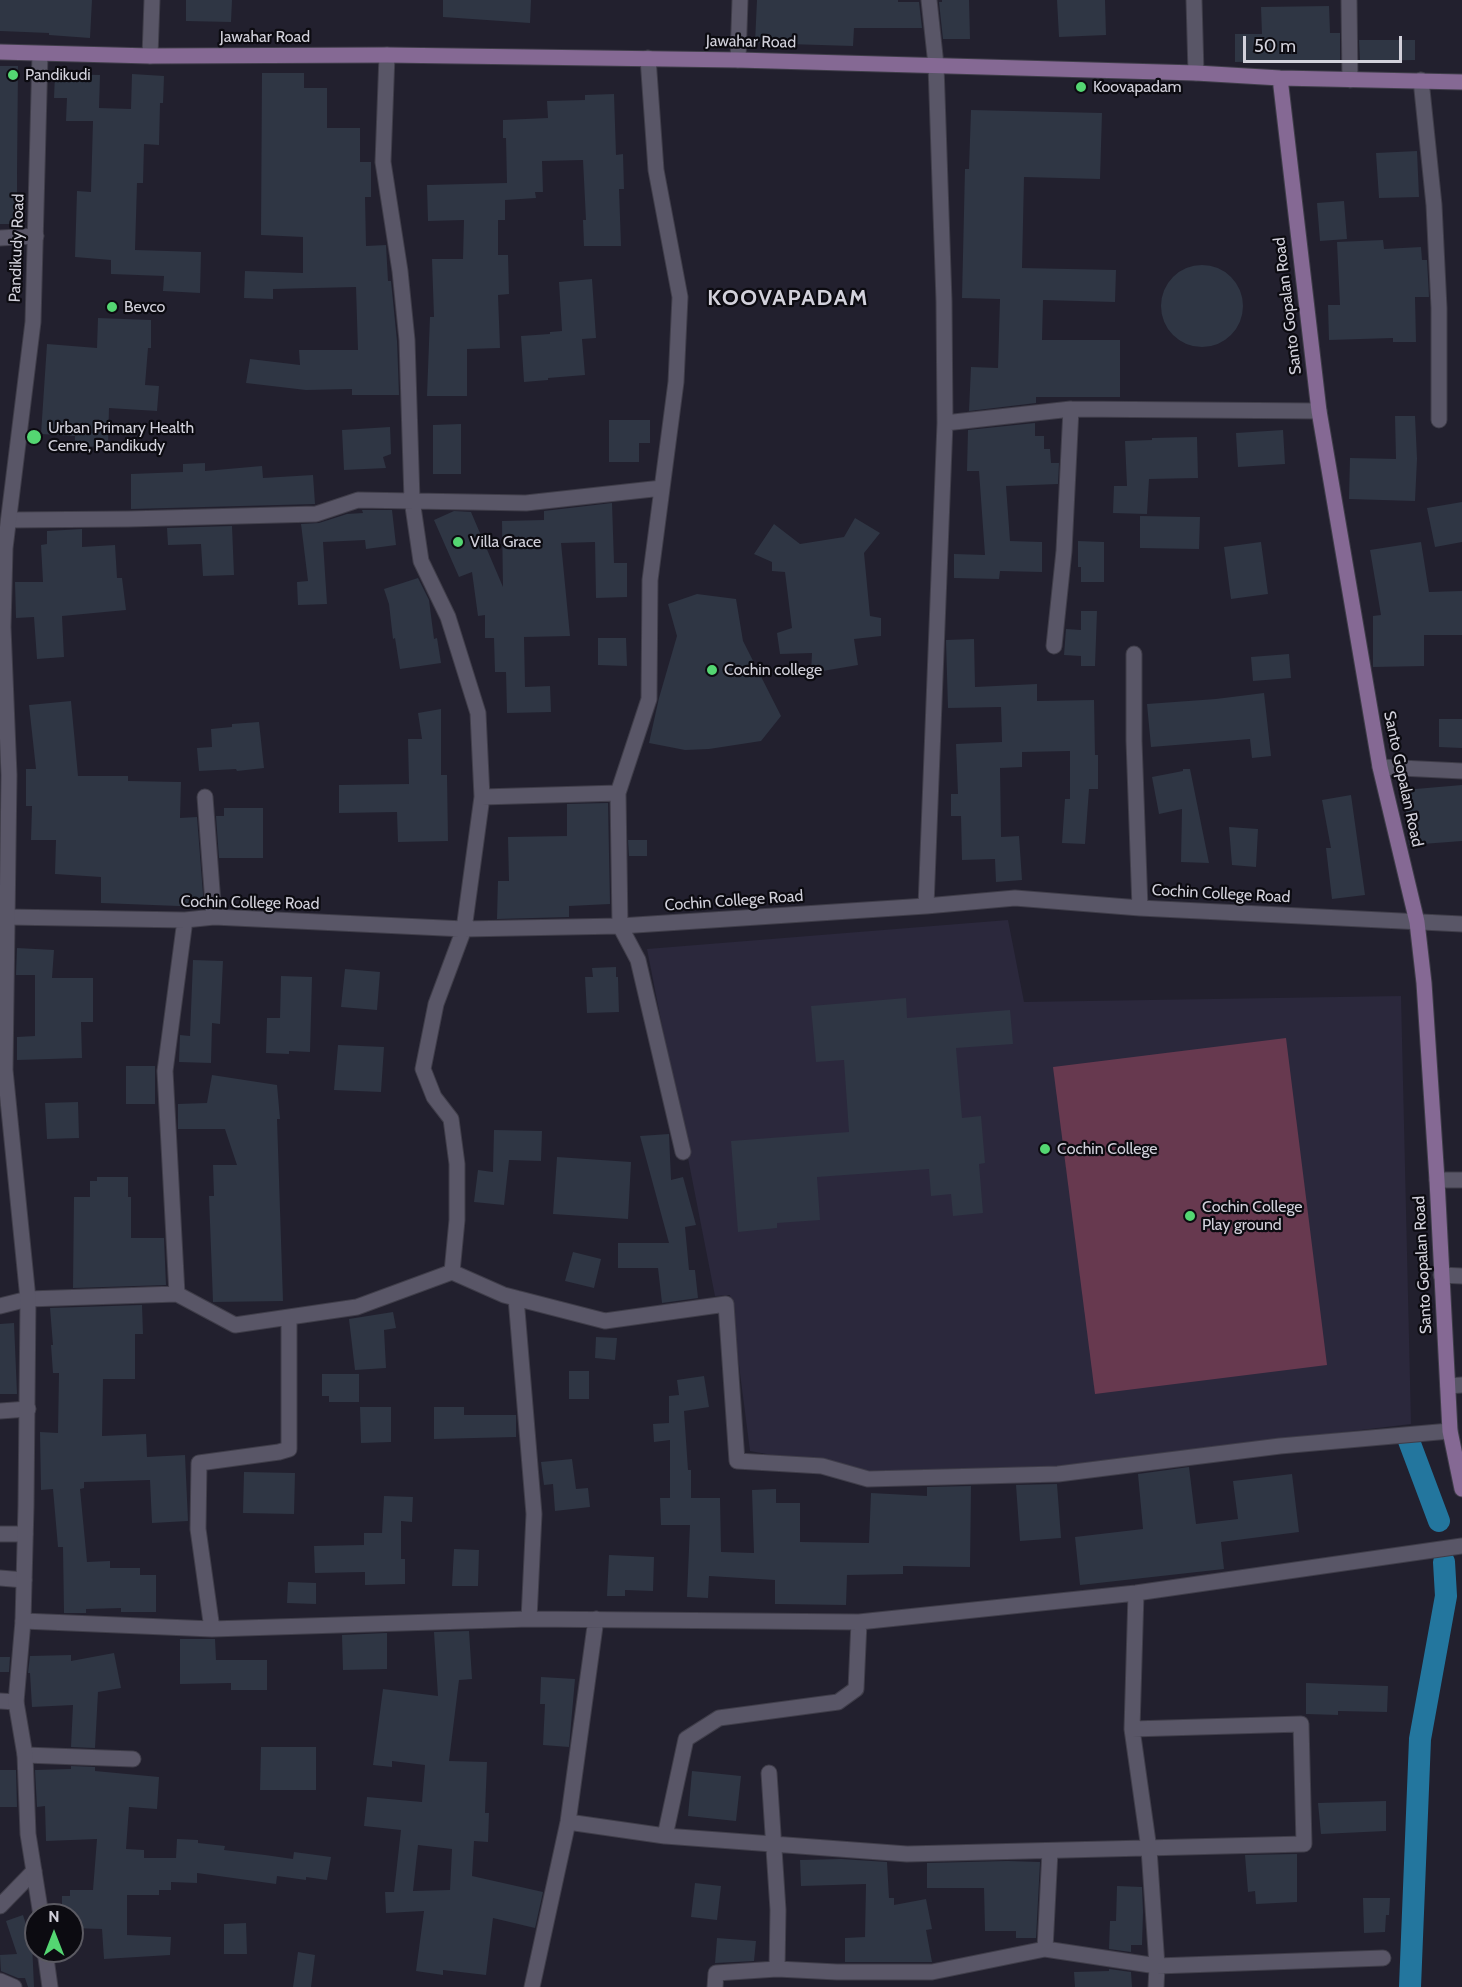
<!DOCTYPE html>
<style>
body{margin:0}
#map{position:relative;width:1462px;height:1987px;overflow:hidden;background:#22202e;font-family:Cabin,sans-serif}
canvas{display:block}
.north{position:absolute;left:24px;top:1903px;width:60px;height:60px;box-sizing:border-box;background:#0c0b11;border:2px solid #5b5a62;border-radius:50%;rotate:0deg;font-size:16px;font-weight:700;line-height:24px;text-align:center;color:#d2d1db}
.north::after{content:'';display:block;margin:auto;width:21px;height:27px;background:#54d672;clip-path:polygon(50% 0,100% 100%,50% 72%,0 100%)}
.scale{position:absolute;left:1243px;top:36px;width:159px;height:27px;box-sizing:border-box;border:3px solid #d2d1db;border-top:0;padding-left:8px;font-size:18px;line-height:21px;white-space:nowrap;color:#d2d1db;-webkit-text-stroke:4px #0c0b11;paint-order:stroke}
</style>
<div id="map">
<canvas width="1462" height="1987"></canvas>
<div class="north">N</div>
<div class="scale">50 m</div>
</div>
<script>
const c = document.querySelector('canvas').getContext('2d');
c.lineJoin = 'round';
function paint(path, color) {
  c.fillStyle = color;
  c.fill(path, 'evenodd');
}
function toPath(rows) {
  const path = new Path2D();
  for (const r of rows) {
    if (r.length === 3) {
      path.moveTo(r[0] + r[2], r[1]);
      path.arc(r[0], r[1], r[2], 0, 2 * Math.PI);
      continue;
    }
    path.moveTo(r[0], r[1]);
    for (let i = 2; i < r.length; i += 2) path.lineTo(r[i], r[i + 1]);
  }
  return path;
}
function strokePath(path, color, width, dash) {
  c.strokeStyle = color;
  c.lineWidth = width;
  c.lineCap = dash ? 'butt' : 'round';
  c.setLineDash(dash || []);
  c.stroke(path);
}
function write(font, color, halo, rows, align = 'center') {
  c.font = font + ' Cabin,sans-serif';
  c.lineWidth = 4.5;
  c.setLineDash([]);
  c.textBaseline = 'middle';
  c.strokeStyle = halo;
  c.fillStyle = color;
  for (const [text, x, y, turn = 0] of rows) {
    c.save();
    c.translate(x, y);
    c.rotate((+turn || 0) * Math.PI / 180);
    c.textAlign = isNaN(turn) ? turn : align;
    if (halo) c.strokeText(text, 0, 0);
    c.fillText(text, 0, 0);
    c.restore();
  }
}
const built = toPath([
 [1008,920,1024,1002,1401,996,1411,1424,1059,1466,859,1471,750,1451,730,1295,715,1296,647,949]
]);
const green = toPath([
 [1286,1038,1327,1365,1095,1394,1053,1067]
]);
const canal = toPath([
 [1409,1441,1439,1521],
 [1410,1987,1420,1739,1446,1596,1444,1562]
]);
const building = toPath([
 [0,0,92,0,90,38,49,35,49,33,0,31],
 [186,0,232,0,231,22,186,21],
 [443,0,531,0,530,23,443,17],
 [757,0,898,0,898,2,919,2,922,28,854,28,853,46,755,43],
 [942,0,969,0,970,39,943,39,939,2,942,2],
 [1057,0,1105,0,1106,35,1059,37],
 [1329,6,1330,33,1340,33,1340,60,1235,62,1235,34,1262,34,1261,7],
 [1359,40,1415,40,1415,60,1360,61],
 [0,66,18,66,17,174,17,201,20,201,19,224,0,224],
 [262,73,304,73,304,88,327,88,327,128,360,128,360,162,371,162,371,197,365,197,366,246,386,245,388,281,391,281,397,341,399,395,352,395,352,389,306,390,246,383,250,359,300,365,299,350,358,350,356,287,273,289,273,299,244,298,245,271,303,273,303,237,261,235],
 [55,74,100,75,99,108,131,109,132,74,164,76,163,103,160,103,159,145,144,144,143,183,137,183,135,250,201,252,200,293,163,291,164,276,111,274,111,260,75,257,77,191,91,192,93,121,66,121,67,98,54,98],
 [614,94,616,155,623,154,624,189,619,189,621,246,584,246,583,220,586,220,583,160,542,161,543,192,535,192,536,198,505,200,505,220,498,220,498,255,508,255,509,294,498,295,500,348,467,349,467,396,427,396,430,317,434,317,432,259,463,259,464,220,428,221,427,185,507,183,506,138,503,138,503,120,548,118,547,101,585,100,585,95],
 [971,110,1102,113,1100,179,1024,177,1022,268,1116,270,1115,302,1043,300,1042,340,1120,340,1120,397,1036,397,1036,403,969,411,971,367,998,368,1000,299,962,298,965,169,969,169],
 [1417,151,1419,197,1379,198,1376,153],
 [1344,201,1347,239,1320,241,1317,203],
 [1383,240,1384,249,1421,247,1422,260,1427,260,1429,297,1415,297,1416,342,1393,342,1393,338,1329,340,1328,305,1340,305,1337,242],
 [1202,306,41],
 [592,279,596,338,582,339,585,375,548,378,548,380,524,382,521,336,550,334,550,332,562,331,559,282],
 [98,318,151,320,151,348,148,348,145,385,159,386,157,411,109,408,108,447,75,446,75,436,41,434,47,344,97,348],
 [1395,416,1415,416,1417,459,1415,501,1349,499,1350,458,1396,459],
 [609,420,650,420,650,443,639,443,639,462,609,462],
 [1035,423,1035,436,1044,436,1044,449,1050,449,1051,463,1059,463,1058,484,1006,486,1010,541,1042,542,1042,572,1000,571,999,579,954,578,954,554,985,555,979,471,967,471,968,430],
 [461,424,461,474,433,474,433,425],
 [390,427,391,454,383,457,386,468,344,470,342,430],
 [1283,430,1285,464,1238,467,1236,433],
 [1197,437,1198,478,1149,479,1147,514,1113,513,1114,486,1127,486,1125,441,1152,440,1152,438],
 [205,463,205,471,262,466,263,478,313,475,315,504,131,509,131,474,183,472,183,464],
 [1462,502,1462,542,1435,547,1427,508],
 [612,503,614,563,627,563,627,597,596,598,595,542,561,543,570,636,524,637,525,687,550,686,551,712,507,713,506,672,495,672,494,638,485,638,485,615,478,616,472,572,459,577,434,520,454,511,471,512,503,587,502,521,544,520,544,511],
 [362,510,392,510,396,545,366,549,365,540,323,542,327,604,298,605,297,582,308,581,301,524,319,523,347,514,363,513],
 [1140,516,1200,517,1199,549,1140,548],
 [855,518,880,533,864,553,870,616,881,618,881,636,854,639,858,665,811,673,812,653,780,654,777,633,792,628,785,572,772,571,772,562,754,554,774,524,800,544,844,537],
 [232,526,234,575,203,576,201,544,168,545,167,528],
 [82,529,82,547,115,545,117,578,122,578,126,610,62,616,64,657,37,659,34,617,16,618,15,582,43,582,41,545,47,544,47,531],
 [1078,541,1104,542,1104,582,1081,582,1081,567,1078,567],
 [1261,542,1268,594,1231,599,1224,547],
 [1421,542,1429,592,1462,591,1462,635,1424,635,1424,666,1373,667,1373,616,1381,615,1370,550],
 [418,578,429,600,434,639,437,638,441,663,400,669,395,638,393,639,389,604,384,589],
 [697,594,736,599,743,641,781,716,761,741,709,749,685,750,649,743,659,698,677,636,668,604],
 [1081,611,1097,611,1095,666,1081,666,1081,656,1064,655,1066,629,1081,630],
 [598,638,626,638,627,666,598,665],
 [974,639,975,687,1037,684,1037,701,1094,700,1095,755,1098,755,1098,789,1089,789,1085,844,1062,843,1065,799,1070,799,1070,751,1022,752,1022,767,1000,768,1001,837,1019,836,1022,880,996,882,995,859,962,860,961,816,951,816,951,794,958,794,956,744,1002,742,1001,707,948,708,946,640],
 [1289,654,1291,678,1253,681,1251,657],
 [1264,693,1271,756,1252,758,1250,739,1151,747,1147,704,1216,699],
 [71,701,78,776,128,776,128,781,181,782,180,818,197,817,204,907,101,903,101,877,55,874,56,840,31,840,32,806,26,806,26,769,36,769,29,705],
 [441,709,441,775,447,775,448,841,398,842,397,812,339,813,339,785,409,784,408,739,422,739,418,713],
 [1439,719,1462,719,1462,748,1439,747],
 [259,722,264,768,237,771,236,769,199,771,197,748,212,747,211,729,232,727,232,724],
 [1183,769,1190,769,1209,863,1181,862,1182,809,1159,814,1152,777,1183,771],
 [1462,785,1462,841,1409,845,1404,790],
 [1351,795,1365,895,1332,899,1326,848,1331,848,1322,800],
 [608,803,610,904,569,906,569,917,497,919,498,881,509,881,508,837,567,836,567,804],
 [224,808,263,808,263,858,219,858,216,816,224,816],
 [1229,827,1258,829,1256,867,1232,865],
 [628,840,647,840,647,856,629,856],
 [17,948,54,950,52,978,93,978,93,1022,81,1022,82,1058,17,1060,17,1037,35,1036,35,975,16,975],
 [193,960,223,961,220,1024,212,1023,211,1063,179,1062,180,1035,190,1036],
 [616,967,616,977,618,977,619,1012,587,1013,585,977,593,977,592,968],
 [345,969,380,972,377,1010,341,1007],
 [281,976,312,977,310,1052,289,1051,289,1054,266,1053,267,1018,280,1018],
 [906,998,907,1018,1010,1010,1013,1044,956,1048,962,1118,981,1116,985,1163,979,1164,983,1213,953,1216,951,1194,931,1196,929,1169,817,1177,820,1220,777,1223,777,1228,738,1232,731,1141,849,1132,844,1060,816,1062,811,1006],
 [338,1045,384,1047,381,1092,334,1090],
 [126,1066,155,1066,155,1104,126,1104],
 [212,1075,277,1085,280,1119,277,1119,283,1301,213,1302,209,1196,214,1196,213,1165,237,1165,225,1129,178,1129,178,1104,207,1103],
 [78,1102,79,1138,47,1139,45,1103],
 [494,1130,542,1131,541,1161,509,1160,504,1205,474,1202,478,1170,493,1172],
 [669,1134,671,1180,683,1177,696,1225,685,1227,689,1270,695,1270,698,1298,662,1303,658,1268,618,1268,618,1243,669,1243,640,1136],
 [557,1157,631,1162,628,1219,553,1214],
 [97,1177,128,1177,128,1197,131,1197,131,1238,164,1238,166,1285,73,1288,74,1197,90,1197,90,1181,97,1181],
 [573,1252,601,1259,594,1288,565,1281],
 [142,1305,143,1334,135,1334,135,1379,103,1379,102,1436,146,1434,147,1457,185,1455,188,1521,152,1523,150,1480,84,1482,84,1488,80,1489,87,1562,110,1561,110,1568,140,1568,140,1575,156,1575,156,1612,121,1612,121,1608,86,1609,86,1613,64,1613,63,1547,58,1547,53,1489,41,1490,40,1432,58,1433,59,1373,53,1373,51,1345,53,1345,50,1308],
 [393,1312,396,1328,384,1330,386,1368,355,1370,349,1319],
 [14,1323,17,1394,0,1394,0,1324],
 [596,1337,617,1338,615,1360,595,1358],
 [569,1371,589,1371,589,1399,569,1399],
 [322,1374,359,1374,359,1402,329,1402,329,1396,322,1396],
 [704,1376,709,1407,684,1411,688,1470,691,1470,691,1498,720,1498,721,1552,754,1553,752,1490,776,1489,776,1503,800,1503,800,1542,869,1543,871,1493,927,1496,927,1487,971,1486,970,1567,903,1566,903,1574,847,1575,846,1605,775,1604,775,1580,709,1576,708,1598,687,1597,690,1525,661,1525,660,1498,670,1498,670,1440,654,1442,653,1424,669,1423,669,1396,679,1395,677,1380],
 [360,1407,391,1407,391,1442,361,1443],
 [434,1407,464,1407,464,1415,516,1415,516,1437,434,1439],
 [572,1459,576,1489,588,1488,590,1507,555,1511,553,1484,544,1485,541,1462],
 [1189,1467,1196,1524,1238,1519,1233,1481,1292,1474,1299,1532,1221,1542,1224,1569,1080,1585,1075,1537,1143,1529,1138,1474],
 [244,1472,295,1473,294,1514,243,1513],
 [1057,1484,1061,1538,1020,1541,1016,1485],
 [384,1496,413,1497,412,1522,401,1521,401,1559,405,1559,405,1584,365,1585,365,1572,315,1573,314,1546,364,1545,364,1533,382,1533],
 [454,1549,479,1550,478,1586,452,1586],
 [609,1555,654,1557,653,1591,625,1590,625,1596,607,1596],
 [288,1582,316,1583,316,1604,287,1603],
 [469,1631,472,1679,459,1680,449,1761,487,1762,485,1813,489,1813,488,1842,474,1841,472,1876,543,1892,535,1928,493,1918,486,1975,443,1970,443,1975,416,1971,424,1911,386,1913,385,1892,394,1892,401,1830,364,1826,367,1797,422,1802,425,1765,392,1761,392,1767,373,1765,383,1689,438,1696,434,1632],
 [418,1845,452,1849,450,1890,413,1891],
 [387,1633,387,1669,343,1670,342,1635],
 [180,1639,215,1639,216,1660,267,1660,267,1690,231,1690,231,1683,180,1684],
 [114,1653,121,1688,98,1692,95,1748,71,1747,73,1705,32,1707,30,1673,28,1673,30,1656,71,1655,71,1661],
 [0,1657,10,1657,9,1672,0,1672],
 [541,1677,575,1679,569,1747,543,1745,545,1704,540,1704],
 [1306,1683,1388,1686,1387,1712,1338,1711,1338,1715,1306,1714],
 [261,1747,316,1747,316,1790,260,1790],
 [71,1766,95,1767,95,1771,159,1777,157,1809,129,1807,126,1849,144,1850,144,1858,176,1858,177,1839,198,1840,198,1843,225,1846,224,1850,265,1855,293,1859,294,1852,331,1857,327,1880,306,1877,306,1880,277,1876,276,1884,197,1873,197,1883,171,1882,171,1890,159,1890,159,1895,127,1895,127,1935,171,1937,170,1955,104,1959,102,1929,72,1928,72,1915,62,1915,62,1896,70,1896,70,1890,93,1890,97,1839,46,1841,45,1806,37,1807,35,1770,71,1769],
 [0,1770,16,1770,17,1807,0,1807],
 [692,1771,741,1776,736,1821,688,1816],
 [1386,1801,1386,1831,1321,1834,1318,1803],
 [1297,1854,1297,1902,1256,1904,1255,1891,1248,1892,1245,1855],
 [841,1859,887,1862,889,1898,894,1898,894,1905,926,1899,932,1929,926,1930,932,1962,845,1962,845,1938,865,1937,866,1884,801,1886,800,1860],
 [1008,1861,1040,1862,1036,1938,1016,1938,1016,1931,985,1931,984,1888,927,1888,927,1863],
 [695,1883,721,1886,717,1920,691,1917],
 [1117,1886,1142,1887,1143,1912,1142,1945,1131,1945,1131,1952,1109,1949,1110,1921,1116,1921],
 [1363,1898,1390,1898,1389,1915,1386,1915,1385,1932,1364,1933],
 [23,1915,32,1943,34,1987,28,1987,25,1978,18,1978,1,1971,0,1955,17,1954,6,1921],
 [246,1923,247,1954,224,1954,224,1924],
 [717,1938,756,1941,754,1961,715,1963],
 [298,1952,315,1955,311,1987,293,1987],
 [1109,1969,1131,1972,1132,1987,1075,1987,1074,1972,1109,1971]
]);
const minor = toPath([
 [1349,0,1350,80],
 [387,55,383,162,400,271,407,340,412,500,421,561,448,617,478,713,482,797,464,929,436,1004,423,1069,434,1097,451,1119,457,1164,457,1220,452,1272],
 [648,58,656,170,680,297,676,382,650,580,649,699,618,793,620,926,638,960,683,1152],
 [738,60,740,0],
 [1421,80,1434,205,1439,308,1439,420],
 [0,238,36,236],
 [945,423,1071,409,1319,411],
 [9,520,128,519,316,514,358,500,526,503,662,488],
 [1054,646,1064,551,1071,409],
 [1134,654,1134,741,1140,908],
 [1380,767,1462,771],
 [205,797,214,917],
 [482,797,618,793],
 [926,906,945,423,944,301,936,65,929,0],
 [7,917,185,920,214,917,464,929,620,926,926,906,1015,898,1140,908,1462,924],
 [1437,1180,1462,1180],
 [1441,1275,1462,1276],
 [177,1294,165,1071,185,920],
 [516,1298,534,1514,529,1619],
 [0,1306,28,1299,177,1294,235,1325,357,1307,452,1272,504,1295,605,1321,726,1304,737,1461,822,1466,868,1479,1058,1474,1280,1446,1450,1431],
 [1448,1386,1462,1385],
 [0,1411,28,1409],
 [0,1534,25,1534],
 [0,1578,24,1580],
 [1136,1593,1132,1729,1149,1849,1157,1966,1156,1987],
 [23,1621,212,1629,529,1619,859,1622,1136,1593,1462,1546],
 [212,1629,198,1529,199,1463,279,1452,289,1449,289,1317],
 [0,1701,16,1702],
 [25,1755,133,1759],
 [769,1773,778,1910,777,1969],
 [568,1822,665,1836,686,1739,719,1718,838,1702,856,1689,859,1622],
 [665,1836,907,1854,1304,1844,1301,1724,1132,1729],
 [0,1906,34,1871],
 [1045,1949,1157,1966,1383,1958],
 [0,1981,14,1987],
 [532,1987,568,1822,596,1619],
 [715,1987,716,1973,777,1969,837,1972,932,1972,1045,1949,1050,1851]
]);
const tertiary = toPath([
 [1194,0,1196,73],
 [40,54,33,322,5,548,3,627,9,775,5,1070,28,1299,26,1506,23,1621,16,1702,25,1755,28,1834,41,1915],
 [150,56,152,0],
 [45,1951,50,1987]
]);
const secondary = toPath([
 [0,52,150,56,387,55,738,60,1196,73,1280,78,1462,82],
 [1280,78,1319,411,1380,767,1417,922,1424,983,1437,1180,1450,1431,1462,1489]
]);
const markers = [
 [13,75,6,"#54d672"],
 [1081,87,6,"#54d672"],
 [112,307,6,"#54d672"],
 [34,437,8,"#54d672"],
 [458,542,6,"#54d672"],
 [712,670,6,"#54d672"],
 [1045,1149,6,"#54d672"],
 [1190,1216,6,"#54d672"]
];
const streetNames = [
 ["Jawahar Road",265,37],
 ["Jawahar Road",751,42,1],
 ["Pandikudy Road",17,248,-88],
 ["Santo Gopalan Road",1288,306,-97],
 ["Santo Gopalan Road",1403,779,78],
 ["Cochin College Road",1221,894,3],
 ["Cochin College Road",734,901,-4],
 ["Cochin College Road",250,903,1],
 ["Santo Gopalan Road",1423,1265,-93]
];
const poiNames = [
 ["Pandikudi",25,75],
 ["Koovapadam",1093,87],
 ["Bevco",124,307],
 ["Urban Primary Health",48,428],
 ["Cenre, Pandikudy",48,446],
 ["Villa Grace",470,542],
 ["Cochin college",724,670],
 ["Cochin College",1057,1149],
 ["Cochin College",1202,1207],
 ["Play ground",1202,1225]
];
const districtNames = [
 ["KOOVAPADAM",788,299]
];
paint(built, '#2b283c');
paint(green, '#67394f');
strokePath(canal, '#23769e', 22);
paint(building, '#2f3644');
strokePath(minor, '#3f3d49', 17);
strokePath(tertiary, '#3f3d49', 17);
strokePath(secondary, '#3f3d49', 17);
strokePath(minor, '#595667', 15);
strokePath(tertiary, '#595667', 15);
strokePath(secondary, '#856994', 15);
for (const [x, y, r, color] of markers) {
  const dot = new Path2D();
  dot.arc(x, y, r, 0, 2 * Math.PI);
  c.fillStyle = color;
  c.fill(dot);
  strokePath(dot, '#0c0b11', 2);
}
write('16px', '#d2d1db', '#0c0b11', streetNames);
write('16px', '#d2d1db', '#0c0b11', poiNames, 'left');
c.letterSpacing = '1.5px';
write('bold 22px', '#d2d1db', '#0c0b11', districtNames);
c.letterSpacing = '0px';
</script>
